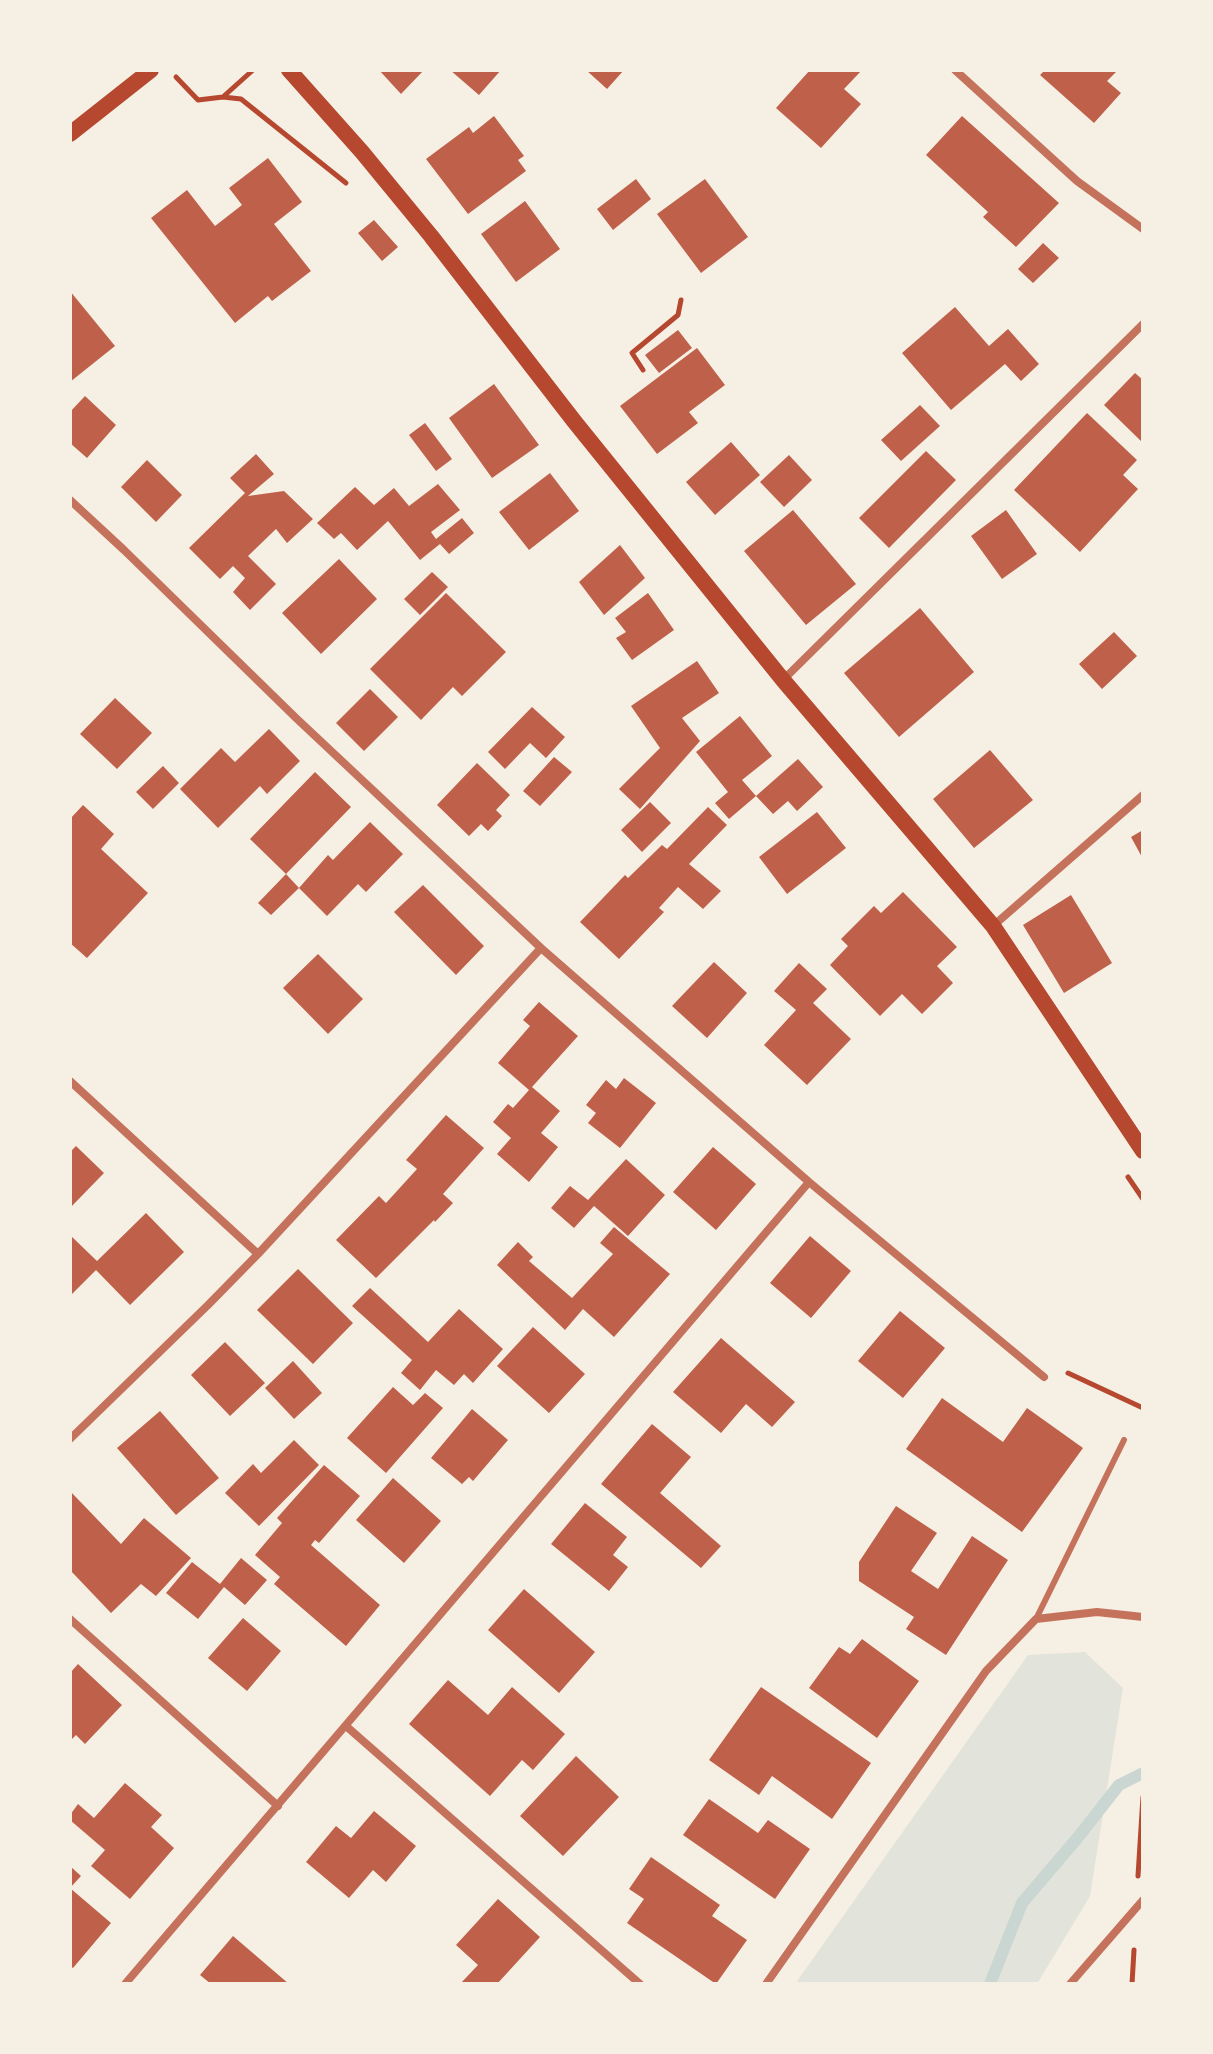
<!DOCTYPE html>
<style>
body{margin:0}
#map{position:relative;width:1213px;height:2054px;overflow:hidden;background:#f6efe4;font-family:Ubuntu,sans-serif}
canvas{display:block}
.frame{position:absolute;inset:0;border:72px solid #f6efe4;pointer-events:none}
</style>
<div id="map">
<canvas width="1213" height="2054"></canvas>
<div class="frame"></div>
</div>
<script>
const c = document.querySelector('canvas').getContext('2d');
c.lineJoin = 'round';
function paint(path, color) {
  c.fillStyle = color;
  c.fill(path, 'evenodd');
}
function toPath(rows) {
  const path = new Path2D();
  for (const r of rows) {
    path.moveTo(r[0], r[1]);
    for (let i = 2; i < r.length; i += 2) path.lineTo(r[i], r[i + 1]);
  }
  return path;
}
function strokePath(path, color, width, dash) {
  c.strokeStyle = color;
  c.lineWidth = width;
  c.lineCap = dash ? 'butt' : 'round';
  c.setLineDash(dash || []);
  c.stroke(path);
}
const green = toPath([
 [1085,1652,1123,1688,1090,1896,1037,1984,795,1984,1028,1655]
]);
const stream = toPath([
 [990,1984,1022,1903,1079,1836,1119,1785,1143,1773]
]);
const building = toPath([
 [379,70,424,70,401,94],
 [450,70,501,70,479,95],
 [586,70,624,70,607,89],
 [810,70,862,70,844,89,861,104,821,148,776,108],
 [1045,70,1113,70,1116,72,1107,81,1121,93,1094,123,1040,75],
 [494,116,524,156,518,160,526,171,468,214,426,159,469,127,473,133],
 [962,116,1059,203,1016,247,983,217,988,212,926,155],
 [268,158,302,202,274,224,311,271,272,301,268,296,235,323,151,218,187,190,215,226,242,205,229,188],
 [636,179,651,199,613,230,597,209],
 [705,179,748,237,701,273,657,214],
 [525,201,560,249,516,282,481,234],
 [374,220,398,247,382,261,358,233],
 [1043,243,1059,258,1033,283,1018,269],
 [70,291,115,346,70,382],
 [955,307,989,346,1008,329,1039,364,1021,381,1005,364,951,410,902,353],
 [678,330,692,348,659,373,645,355],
 [697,348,725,385,689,412,698,423,657,454,620,406],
 [1135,373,1143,380,1143,443,1104,405],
 [494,384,539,445,492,478,449,418],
 [85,396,116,425,87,458,70,443,70,412],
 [920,405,940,426,901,461,881,440],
 [1087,413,1137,460,1123,475,1138,489,1080,552,1014,490],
 [425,423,452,459,436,471,409,435],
 [731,442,760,475,715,515,686,482],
 [926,451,956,480,889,548,859,518],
 [256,454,274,474,248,496,284,491,313,519,287,543,276,529,248,556,276,584,250,610,233,592,245,578,233,566,220,579,189,548,245,493,230,478],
 [789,455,812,480,784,507,760,482],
 [147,460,182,495,156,522,121,487],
 [550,473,579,511,529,550,499,512],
 [438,484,460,510,431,532,436,539,462,518,474,533,449,554,440,544,420,560,388,521,357,550,341,533,334,539,317,523,355,487,374,505,394,488,409,506],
 [793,510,856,584,806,625,744,551],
 [1006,510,1037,554,1002,579,971,536],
 [620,545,645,578,604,615,579,582],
 [339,559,377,599,321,654,282,613],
 [432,572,448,587,420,615,404,599],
 [446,593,506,652,462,696,453,687,421,720,370,669],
 [648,593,674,630,632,660,616,638,626,632,615,618],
 [920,608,974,672,899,737,844,673],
 [1114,632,1137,656,1102,689,1079,664],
 [697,661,719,693,682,718,700,741,640,809,619,789,660,748,631,706],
 [370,689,398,717,364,751,336,723],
 [115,698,152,733,117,769,80,734],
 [532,707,565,737,546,758,530,743,505,769,488,752],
 [740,716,772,756,742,780,756,796,798,759,823,787,797,811,788,801,773,814,756,796,729,819,715,803,728,792,696,752],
 [269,729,300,761,267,794,260,786,218,828,180,789,221,748,235,762],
 [990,750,1033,800,974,848,933,799],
 [554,757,572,772,540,806,523,791],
 [477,763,510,795,496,810,502,816,488,831,481,824,469,836,437,805],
 [163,766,179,783,153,809,136,792],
 [315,772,351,807,286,874,299,888,271,915,258,903,286,874,250,839],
 [650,802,671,823,642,852,621,830],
 [83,805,114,834,101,849,148,893,87,958,70,943,70,819],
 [708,807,727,825,689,864,721,891,703,909,678,887,659,908,664,912,619,959,580,922,625,875,628,878,662,845,667,849],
 [817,812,846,848,787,894,759,857],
 [370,822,403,854,366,892,358,884,327,916,299,888,328,855,333,860],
 [1143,830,1143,859,1131,837],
 [423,885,484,946,456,975,394,912],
 [903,892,957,947,937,966,953,983,922,1014,902,994,880,1016,830,965,848,946,841,939,874,906,881,913],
 [1071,895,1112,963,1064,993,1023,925],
 [318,954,363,999,328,1034,283,988],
 [714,962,747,993,707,1038,672,1006],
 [799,963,827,989,813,1003,851,1039,807,1085,764,1045,796,1010,774,991],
 [539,1002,578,1036,532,1087,560,1111,541,1133,558,1147,529,1182,497,1154,511,1138,493,1122,508,1104,513,1108,529,1090,498,1063,530,1026,523,1020],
 [624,1078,656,1103,620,1148,588,1123,596,1113,586,1105,606,1080,616,1089],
 [446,1115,484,1148,443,1194,453,1203,435,1222,434,1220,376,1278,336,1240,379,1196,386,1203,417,1169,406,1160],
 [76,1146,104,1173,70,1208,70,1152],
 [713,1147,756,1184,716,1230,673,1192],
 [626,1159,665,1195,628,1236,594,1206,574,1228,551,1208,570,1186,588,1200],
 [146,1213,184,1252,130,1305,96,1270,70,1296,70,1235,97,1261],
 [614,1227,670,1274,614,1337,583,1309,565,1330,497,1265,518,1242,533,1257,529,1261,572,1298,613,1254,600,1243],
 [810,1236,851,1271,811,1318,770,1283],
 [298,1269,353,1323,313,1364,257,1310],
 [370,1288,428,1342,459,1309,503,1349,473,1383,464,1374,454,1385,436,1370,420,1390,401,1373,412,1360,352,1306],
 [900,1311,945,1348,903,1398,858,1361],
 [533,1327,585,1374,549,1413,497,1366],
 [721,1338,795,1402,772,1427,746,1404,721,1433,673,1392],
 [225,1342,265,1383,230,1416,191,1375],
 [293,1361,322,1393,294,1419,265,1388],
 [393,1387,413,1405,425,1393,443,1408,386,1473,347,1438],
 [942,1398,1003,1442,1027,1408,1083,1448,1022,1532,906,1449],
 [472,1409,508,1440,473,1481,469,1477,462,1484,431,1458],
 [160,1411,219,1478,176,1515,117,1448],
 [652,1424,691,1457,660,1493,721,1546,701,1568,601,1484],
 [294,1440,319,1465,259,1526,225,1493,253,1464,261,1473],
 [324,1465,360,1496,319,1543,315,1540,311,1545,380,1605,346,1646,274,1584,280,1577,255,1555,282,1523,277,1518],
 [393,1478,441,1521,404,1563,356,1520],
 [70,1491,121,1544,144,1518,191,1558,156,1596,141,1584,111,1613,70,1570],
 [585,1503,627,1537,613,1555,628,1567,609,1591,551,1544],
 [896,1506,937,1533,911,1571,938,1589,972,1536,1008,1560,946,1655,906,1629,914,1617,859,1581,859,1562],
 [241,1558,267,1580,245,1605,224,1587,198,1619,166,1593,192,1562,220,1584],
 [524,1589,595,1652,559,1693,488,1630],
 [243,1618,281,1651,247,1691,208,1658],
 [862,1639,919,1681,877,1738,809,1688,839,1647,850,1654],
 [78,1664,122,1705,85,1744,76,1735,70,1741,70,1673],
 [448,1680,488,1715,512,1687,565,1734,533,1770,522,1760,490,1796,409,1724],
 [761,1687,871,1763,832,1819,772,1776,759,1795,709,1760],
 [576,1756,619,1797,563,1856,520,1816],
 [125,1783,162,1815,151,1827,174,1848,130,1899,91,1866,105,1850,70,1820,70,1815,78,1804,94,1818],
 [709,1799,758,1833,768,1820,810,1849,775,1899,683,1835],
 [374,1811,416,1846,386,1882,373,1870,349,1898,306,1862,336,1826,351,1838],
 [651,1857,720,1905,712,1916,747,1940,716,1984,627,1923,644,1899,629,1889],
 [70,1866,81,1876,70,1888,111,1923,73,1968,70,1966],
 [498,1899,540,1937,497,1984,460,1984,478,1965,456,1945],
 [233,1936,289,1984,211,1984,200,1975]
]);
const path = toPath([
 [176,77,198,100,223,97,241,99,346,183],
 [224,96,253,70],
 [643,370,632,353,678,315,681,300],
 [1128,1177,1143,1199],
 [1068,1373,1143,1408],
 [1138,1876,1143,1797],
 [1132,1984,1134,1950]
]);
const service = toPath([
 [1036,1619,1124,1440]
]);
const minor = toPath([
 [955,70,1077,181,1143,229],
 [70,500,124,550,296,718,541,948,809,1182,1044,1377],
 [783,680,1143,324],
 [993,926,1143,795],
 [70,1081,258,1254],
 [70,1439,208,1305,258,1254,541,948],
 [70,1619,278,1806],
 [346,1726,640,1984],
 [125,1984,809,1182],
 [766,1984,986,1671,1036,1619,1097,1612,1143,1617],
 [1070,1984,1143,1900]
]);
const secondary = toPath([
 [289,70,362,152,431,236,574,421,783,680,993,926,1143,1151],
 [70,134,151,70]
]);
paint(green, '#e2e4dc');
strokePath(stream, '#c9d6d2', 12);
paint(building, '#bf614a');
strokePath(path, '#b5482f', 5);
strokePath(service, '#c5725c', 6);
strokePath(minor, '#c5725c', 8);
strokePath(secondary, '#b5482f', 16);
</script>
